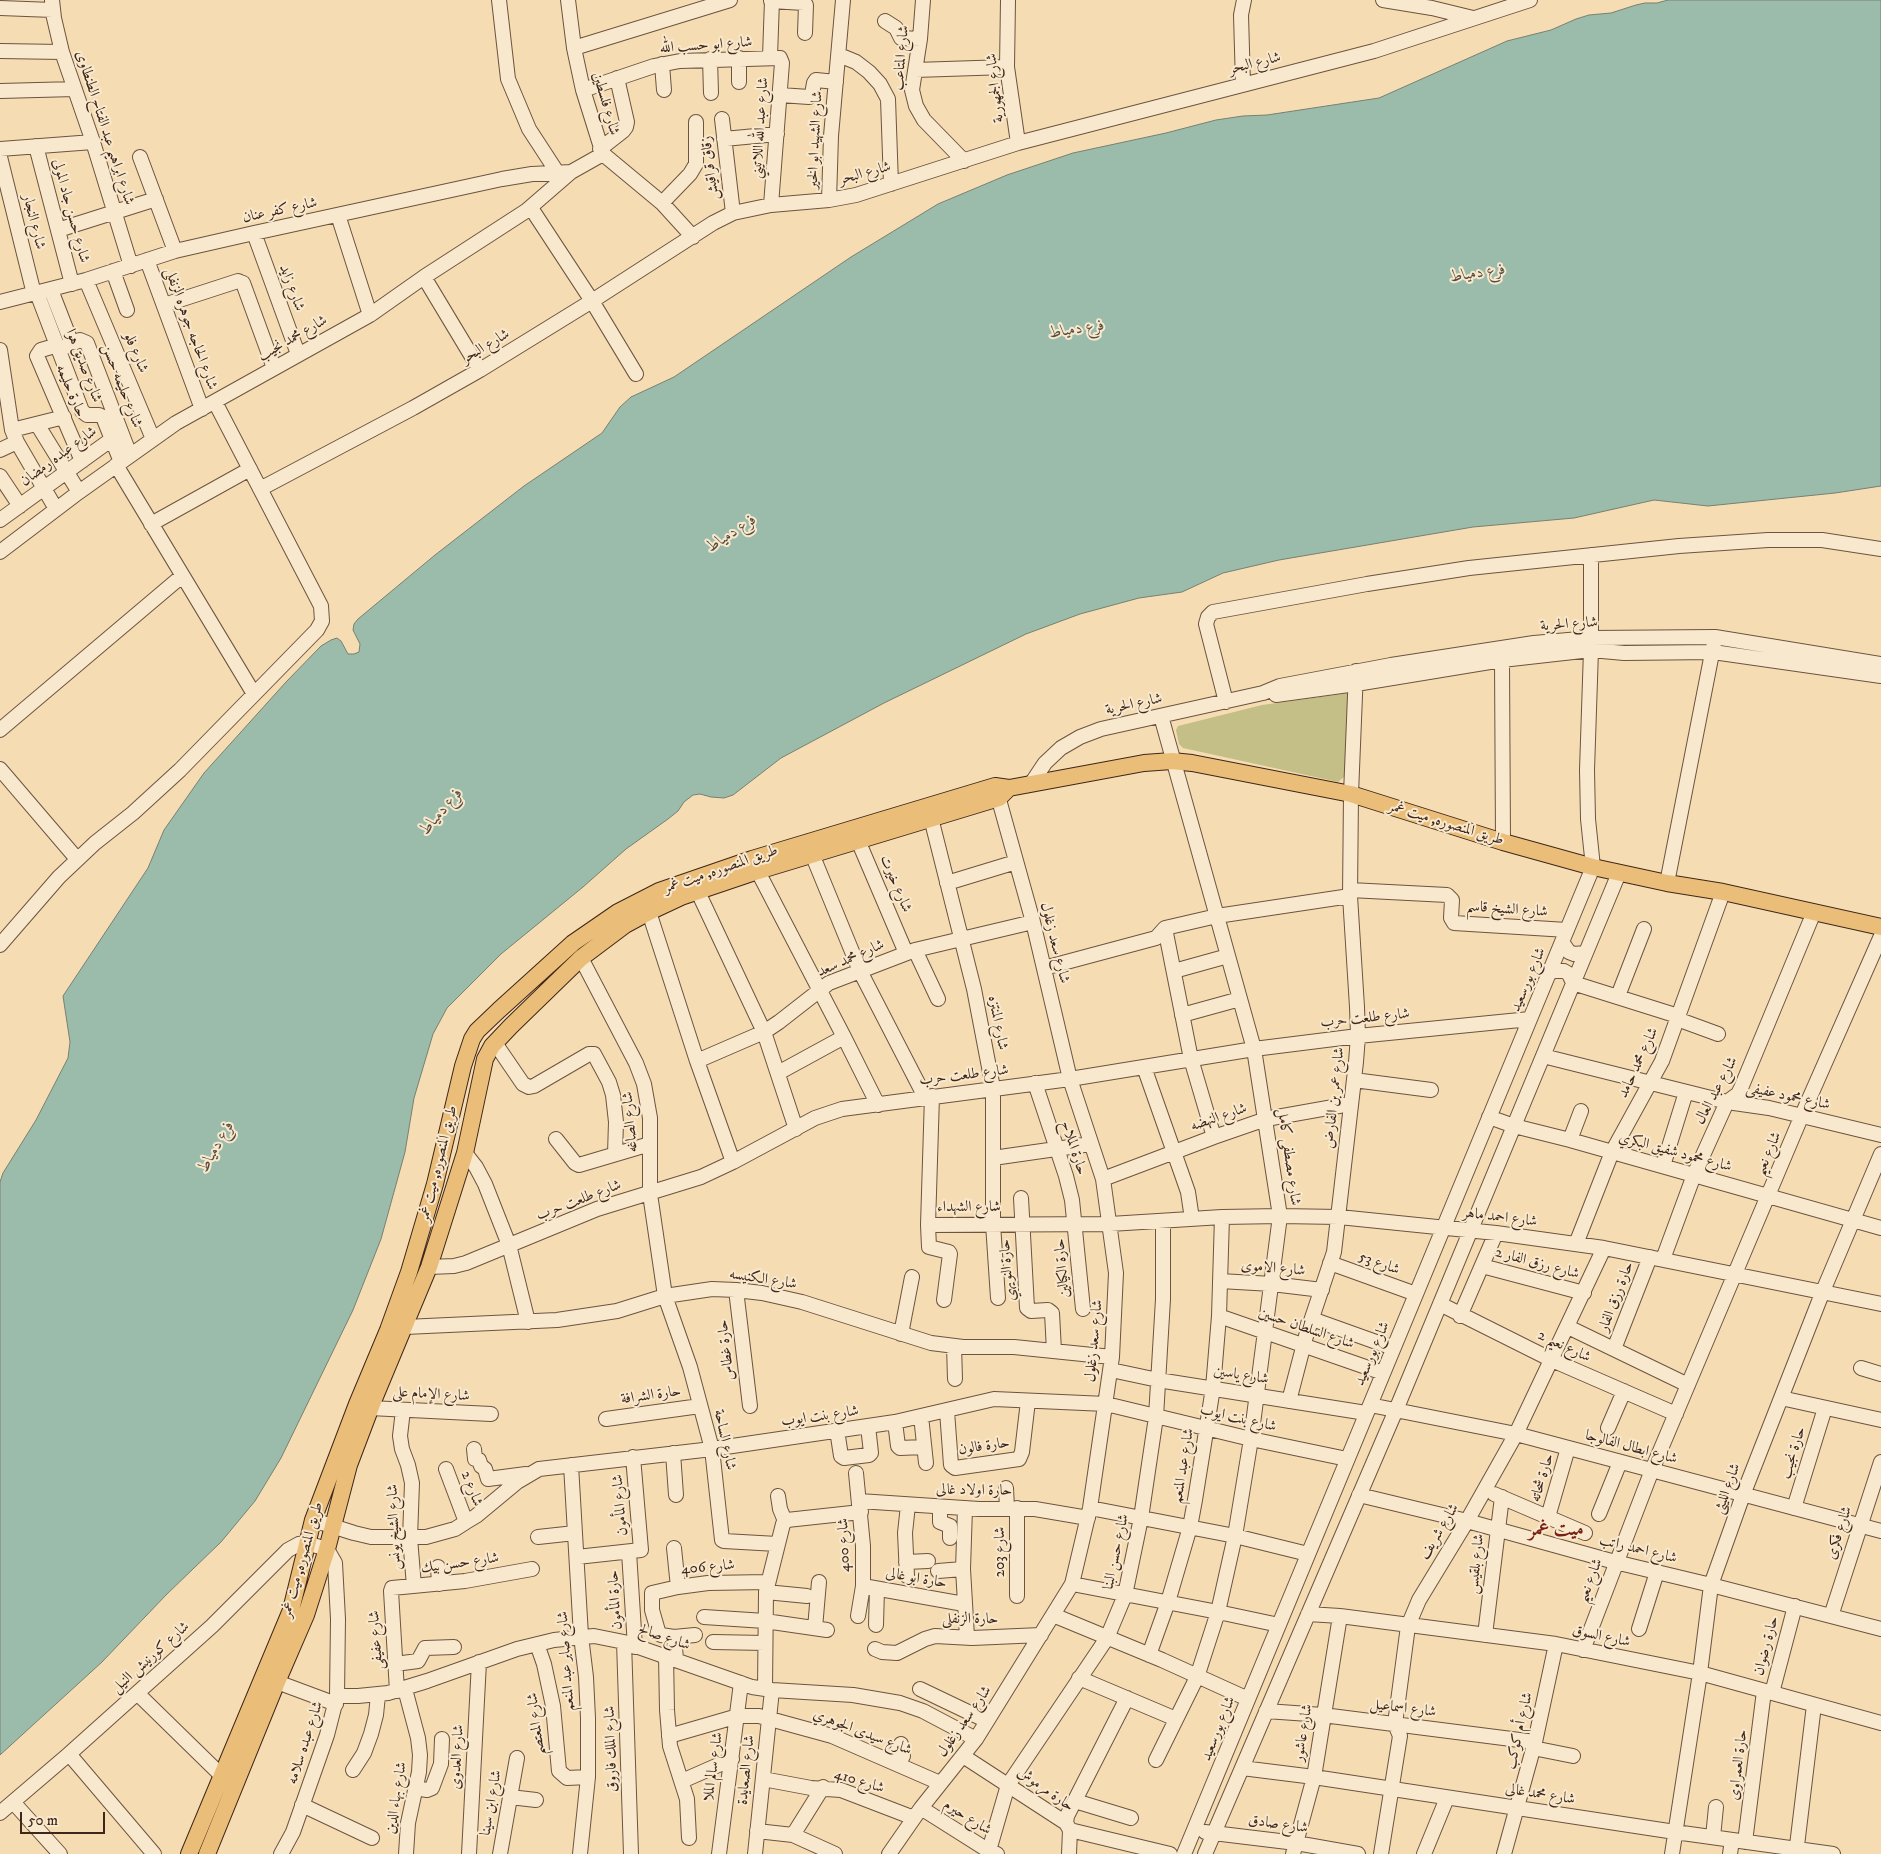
<!DOCTYPE html>
<meta charset="utf-8">
<style>
body{margin:0}
#map{position:relative;width:1881px;height:1854px;overflow:hidden;background:#f5dcb2;font-family:"IM FELL DW Pica",serif}
canvas{display:block}
.scale{position:absolute;left:20px;top:1812px;width:85px;height:22px;box-sizing:border-box;border:2px solid #3e261a;border-top:0;padding-left:6px;font-size:15px;line-height:18px;white-space:nowrap;color:#3e261a;-webkit-text-stroke:4px #f8e8cd;paint-order:stroke}
</style>
<div id="map">
<canvas width="1881" height="1854"></canvas>
<div class="scale">50 m</div>
</div>
<script>
const c = document.querySelector('canvas').getContext('2d');
c.lineJoin = 'round';
function paint(path, color) {
  c.fillStyle = color;
  c.fill(path, 'evenodd');
}
function toPath(rows) {
  const path = new Path2D();
  for (const r of rows) {
    path.moveTo(r[0], r[1]);
    for (let i = 2; i < r.length; i += 2) path.lineTo(r[i], r[i + 1]);
  }
  return path;
}
function strokePath(path, color, width, dash) {
  c.strokeStyle = color;
  c.lineWidth = width;
  c.lineCap = dash ? 'butt' : 'round';
  c.setLineDash(dash || []);
  c.stroke(path);
}
function write(font, color, halo, rows, align = 'center') {
  c.font = font + ' "IM FELL DW Pica",Amiri,serif';
  c.lineWidth = 4;
  c.setLineDash([]);
  c.textBaseline = 'middle';
  c.strokeStyle = halo;
  c.fillStyle = color;
  for (const [text, x, y, turn = 0] of rows) {
    c.save();
    c.translate(x, y);
    c.rotate((+turn || 0) * Math.PI / 180);
    c.textAlign = isNaN(turn) ? turn : align;
    if (halo) c.strokeText(text, 0, 0);
    c.fillText(text, 0, 0);
    c.restore();
  }
}
const green = toPath([
 [1350,693,1345,776,1338,782,1183,748,1179,744,1176,730,1178,726,1262,705]
]);
const water = toPath([
 [1668,0,1881,0,1881,486,1835,493,1708,506,1654,500,1574,518,1473,527,1279,560,1223,573,1182,592,1139,598,1080,614,1026,634,884,703,781,758,733,795,724,798,711,797,700,794,693,795,684,802,678,811,668,819,626,849,583,887,501,954,447,1008,433,1034,414,1098,405,1152,381,1239,353,1310,281,1458,255,1501,221,1542,166,1595,102,1662,0,1755,0,1182,3,1173,36,1120,68,1058,70,1042,63,996,148,868,164,830,204,773,286,682,321,646,331,640,337,638,341,641,348,654,354,654,359,652,360,644,353,630,354,624,358,619,435,555,524,486,602,433,620,407,631,397,674,377,851,257,938,204,1007,175,1073,153,1166,133,1216,120,1243,116,1267,115,1379,98,1507,41,1551,30,1576,19,1589,15,1611,13,1636,5,1645,3,1657,3,1668,0]
]);
const minor = toPath([
 [52,0,54,18,62,52,93,142,131,266],
 [499,0,508,79,529,129,557,172],
 [568,0,574,48,583,90,603,154,662,203,693,237],
 [923,0,920,39,912,90,916,106,924,120,964,161],
 [1008,0,1007,67,1018,143],
 [1383,0,1432,8,1473,18],
 [771,1,804,3,806,5,805,33],
 [0,8,53,10],
 [885,21,896,28,901,38,920,39],
 [574,48,730,0],
 [0,51,62,52],
 [839,55,856,62,869,72,880,84,888,99,891,184],
 [770,57,772,0],
 [739,58,739,82],
 [710,59,711,93],
 [662,64,664,90],
 [915,70,1007,67],
 [1243,84,1241,15,1244,0],
 [583,90,654,66,680,61,780,58,782,63,771,205],
 [0,91,75,89],
 [780,95,809,97,812,94,814,83,816,80,836,82],
 [722,119,733,213],
 [724,139,777,134],
 [36,146,72,284],
 [0,149,93,142],
 [600,149,623,131,626,127,627,122,617,78],
 [0,157,34,294],
 [140,157,175,251],
 [829,200,831,136,843,0],
 [662,203,690,174,696,164,696,122],
 [531,208,592,301,636,374],
 [338,215,370,315],
 [58,230,156,199],
 [254,233,298,354],
 [147,260,202,409],
 [113,271,127,310],
 [424,277,480,370],
 [86,280,153,439],
 [51,290,72,344],
 [37,293,82,411,87,415,99,415,103,417,121,462],
 [0,302,86,280,175,251,254,233,502,179,532,174,571,172],
 [164,305,238,281,240,282,243,283,274,368],
 [58,345,41,350,37,356,82,461],
 [60,349,80,340,87,343,130,455],
 [0,350,12,430,17,442,56,509],
 [37,424,79,492],
 [12,430,64,417],
 [0,450,17,442],
 [116,465,254,694],
 [0,476,20,506],
 [260,489,413,408,480,370,592,301,713,223,733,213,771,205,829,200,856,195,1018,143,1374,51,1530,0],
 [0,520,112,439],
 [151,524,250,469],
 [0,552,79,492,176,423,370,315,424,277,526,211,571,172,603,154],
 [1502,660,1503,842],
 [1276,695,1356,684,1502,660,1591,650,1624,653,1713,652,1881,676],
 [1226,702,1206,624,1208,617,1213,612,1367,584,1469,568,1679,546,1768,540,1822,540,1881,549],
 [0,730,182,576],
 [0,769,77,859],
 [1031,784,1045,763,1061,748,1080,737,1101,729,1263,693,1280,686,1391,665,1534,643,1591,638,1715,637,1881,664],
 [931,818,974,989,993,1088,993,1224,998,1298],
 [854,831,906,953],
 [812,854,860,971,925,1097],
 [753,862,844,1037,878,1105],
 [947,883,1016,862],
 [1667,883,1714,643],
 [1350,890,1447,895,1452,900,1451,918,1454,923,1567,930],
 [698,892,764,1032,796,1129],
 [649,912,697,1061,733,1162],
 [1165,928,1191,1059,1214,1137],
 [1562,942,1569,952,1574,954,1585,953],
 [0,945,59,877,95,843,133,813,180,770,317,630,322,621,321,606,215,402],
 [915,950,938,999],
 [581,958,636,1063,644,1084,650,1118,650,1194,665,1296,690,1367,712,1449,722,1540,724,1541,777,1544],
 [1044,968,1156,938,1165,928,1217,916,1350,896],
 [1174,971,1228,956],
 [1550,973,1554,971,1564,971,1569,974,1573,983,1678,1016],
 [1618,996,1644,929],
 [1182,1015,1240,999],
 [1677,1019,1718,1034],
 [495,1043,523,1084,529,1087,534,1086,589,1054,594,1054,609,1082,613,1095,616,1122,615,1154],
 [1543,1056,1727,1102,1769,1108,1881,1135],
 [697,1061,764,1032,779,1022,829,983,915,950,1033,922],
 [1144,1067,1181,1172,1188,1192,1192,1219],
 [778,1073,844,1037],
 [1354,1080,1431,1090],
 [1035,1083,1066,1176,1072,1200,1083,1309],
 [932,1096,928,1225,1110,1224,1222,1217,1280,1216,1339,1217,1496,1233,1604,1248,1881,1304],
 [1489,1117,1514,1126,1570,1140,1881,1228],
 [556,1139,575,1163,579,1165,650,1144],
 [1570,1140,1581,1111],
 [465,1153,476,1167,485,1184,509,1245,528,1322],
 [993,1158,1091,1144],
 [1663,1166,1686,1092],
 [1103,1179,1214,1137,1266,1119,1350,1104],
 [1021,1198,1027,1308,1031,1311,1048,1310,1052,1313,1054,1351],
 [928,1225,929,1247,949,1252,950,1254,944,1300],
 [1576,1244,1612,1152,1662,1061,1723,892],
 [1663,1259,1694,1175,1727,1102,1738,1094,1741,1088,1814,912],
 [1330,1263,1416,1294],
 [1482,1266,1584,1293],
 [429,1267,454,1266,466,1263,597,1209,701,1177,733,1162,815,1118,842,1109,1070,1079,1254,1049,1358,1036,1530,1019],
 [1220,1281,1272,1284,1322,1290],
 [736,1290,750,1406],
 [1440,1304,1552,1360,1676,1414],
 [1219,1316,1383,1373],
 [1460,1316,1496,1233],
 [1312,1319,1393,1348],
 [405,1327,557,1320,617,1311,665,1296,712,1289,736,1290,762,1293,802,1302,931,1343,963,1347,1014,1347,1112,1357],
 [1568,1327,1688,1385],
 [901,1334,912,1277],
 [954,1346,955,1379],
 [1614,1349,1650,1257],
 [1861,1368,1881,1374],
 [1111,1370,1158,1380,1366,1413],
 [1781,1398,1881,1420],
 [1289,1401,1306,1336,1334,1252,1356,1062,1358,1036,1357,1007,1350,896,1351,794,1356,671],
 [1370,1405,1516,1434,1881,1531],
 [370,1408,491,1414],
 [403,1410,400,1436,402,1449,408,1465,412,1483,410,1538,414,1586],
 [947,1411,951,1465,955,1468,1019,1459,1022,1452,1028,1401],
 [921,1416,926,1463],
 [606,1419,700,1406],
 [895,1422,898,1446,900,1448,924,1447],
 [1608,1428,1624,1391],
 [837,1430,841,1456,844,1458,869,1455,871,1453,868,1426],
 [474,1449,475,1459,479,1460,481,1466,485,1469,488,1479,526,1474],
 [673,1453,676,1495],
 [571,1465,581,1636,586,1677,588,1718,588,1777,580,1854],
 [446,1469,466,1522],
 [856,1473,863,1546,863,1586,858,1616],
 [1006,1488,1007,1508],
 [1494,1494,1585,1533],
 [1359,1495,1467,1521,1615,1562,1711,1585,1881,1629],
 [778,1496,780,1509,785,1521],
 [859,1501,979,1509,1035,1509,1088,1518],
 [940,1507,940,1522,950,1526,950,1538],
 [965,1508,963,1569,967,1637],
 [1090,1508,1235,1536,1308,1554],
 [1794,1508,1825,1408],
 [1599,1514,1620,1462],
 [1548,1517,1568,1448],
 [313,1520,354,1533,371,1537,426,1537,455,1529,466,1522,476,1516,517,1482,539,1469,712,1449,895,1422,994,1399,1106,1404,1251,1439,1347,1459],
 [538,1537,575,1533],
 [674,1548,678,1587],
 [629,1552,635,1647],
 [577,1557,641,1550,633,1457],
 [906,1562,928,1561],
 [438,1567,439,1584],
 [938,1571,963,1569],
 [907,1576,905,1533,908,1505],
 [1072,1584,1218,1612,1279,1625],
 [863,1586,964,1604],
 [766,1592,807,1596],
 [1017,1596,1017,1508],
 [1308,1614,1340,1616,1556,1644,1700,1673,1881,1723],
 [1053,1615,1162,1660,1248,1699],
 [1831,1616,1881,1462],
 [704,1617,765,1621,827,1630],
 [876,1625,877,1589],
 [815,1628,819,1582],
 [1639,1629,1657,1572],
 [1485,1635,1502,1497],
 [674,1637,695,1635],
 [624,1642,631,1854],
 [713,1642,765,1643],
 [537,1644,544,1664,553,1706,559,1771,567,1778,588,1777],
 [875,1649,882,1652,897,1653,925,1639,935,1636,972,1638,1041,1635],
 [1583,1650,1652,1470,1802,1115,1881,936],
 [1149,1655,1168,1602,1190,1527,1195,1500,1213,1388,1219,1316,1222,1217],
 [666,1656,667,1710,670,1746,687,1799,689,1838],
 [676,1659,674,1637,661,1635,658,1631,652,1610,652,1593,678,1587,708,1583,768,1582],
 [395,1664,418,1661,425,1648,454,1647],
 [1079,1678,1176,1719],
 [277,1682,336,1704],
 [405,1689,418,1738,420,1755,419,1772,408,1823,406,1854],
 [765,1689,766,1592,783,1524,787,1520,861,1512],
 [920,1689,987,1721],
 [397,1691,391,1591,392,1588,465,1581,532,1569],
 [137,1693,222,1776],
 [1772,1693,1795,1606],
 [337,1696,358,1696,388,1693,427,1681,517,1649,554,1640,594,1636,624,1642,752,1687,772,1690,853,1695,900,1703,923,1711,976,1739],
 [1266,1711,1323,1715,1535,1742],
 [669,1736,738,1716,759,1716,832,1736,940,1783],
 [1533,1748,1573,1756],
 [69,1754,154,1854],
 [963,1756,1066,1823,1070,1830,1170,1854],
 [1156,1760,1197,1677,1218,1612,1235,1536,1251,1439,1280,1216,1254,1049,1161,716],
 [898,1764,903,1756,897,1751,901,1744],
 [1242,1768,1314,1777,1675,1832,1833,1854],
 [353,1770,364,1753,371,1734,376,1715,378,1695],
 [763,1779,811,1788,841,1790,914,1818],
 [682,1781,732,1759],
 [415,1788,427,1790,432,1788,441,1764,442,1739],
 [510,1797,536,1800],
 [1075,1801,1131,1818],
 [13,1802,60,1854],
 [302,1805,372,1838],
 [921,1808,989,1851,997,1854],
 [0,1813,69,1754,212,1626,288,1550,299,1544,306,1543,327,1549,335,1563,338,1619,337,1696,327,1735,293,1832,281,1854],
 [1066,1823,1067,1816,1127,1698],
 [757,1831,793,1835,835,1854],
 [1205,1832,1296,1843,1358,1854],
 [793,1835,823,1787],
 [1713,1837,1716,1807],
 [1745,1842,1764,1691],
 [469,1854,479,1662],
 [500,1854,517,1758],
 [719,1854,741,1683],
 [755,1854,772,1690],
 [889,1854,921,1808,976,1739,1072,1584,1090,1508,1112,1357,1116,1273,1103,1179,1070,1079,1033,922,996,789],
 [988,1854,1008,1785,1107,1638,1125,1595,1141,1518,1156,1417,1163,1299,1163,1221],
 [1069,1854,1070,1830],
 [1184,1854,1593,867,1588,819,1587,770,1591,650,1591,555],
 [1205,1854,1396,1410,1619,873],
 [1293,1854,1314,1777,1340,1616],
 [1381,1854,1400,1736,1395,1724,1408,1626,1419,1600,1467,1521,1516,1434,1604,1248],
 [1424,1854,1447,1798],
 [1504,1854,1535,1742,1556,1644],
 [1672,1854,1700,1673,1711,1585,1743,1495,1823,1291,1881,1154],
 [1730,1854,1732,1840],
 [1796,1854,1814,1705]
]);
const major = toPath([
 [189,1854,291,1610,313,1520,357,1404,388,1330,409,1272,435,1184,463,1066,472,1039,477,1031,499,1010,573,943,618,912,659,891,752,859,995,786,1009,788,1144,763,1172,761,1192,763,1351,794,1503,842,1593,867,1667,883,1723,892,1881,927],
 [207,1854,277,1682,306,1615,327,1549,349,1465,374,1399,429,1267,465,1153,485,1059,492,1046,511,1026,581,958,625,925,649,912,681,897,758,871,999,798,1009,788]
]);
const streetNames = [
 ["شارع ابو حسب الله",706,46,-4],
 ["شارع المتاعب",902,58,-85],
 ["شارع البحر",1255,64,-14],
 ["شارع الجمهورية",996,88,-96],
 ["شارع فلسطين",605,104,74],
 ["شارع ابراهيم عبد الفتاح الطنطاوى",104,128,72],
 ["شارع عبد الله اللاتيني",761,128,-86],
 ["شارع الشهيد ابو الخير",816,140,-87],
 ["زقاق قراقيش",711,168,-97],
 ["شارع البحر",865,174,-15],
 ["شارع حسن جاد المولى",70,211,75],
 ["شارع كفر عنان",280,211,-12],
 ["شارع النجار",33,222,76],
 ["شارع زايد",291,288,70],
 ["شارع الحاجه جوهره الزنفلى",190,329,70],
 ["شارع محمد نجيب",293,339,-30],
 ["شارع البحر",486,347,-31],
 ["شارع فلو",135,353,67],
 ["شارع صديق هوا",83,366,69],
 ["شارع حليمه حسن",121,386,69],
 ["حارة حليمه",70,391,67],
 ["شارع عبده رمضان",59,457,-36],
 ["شارع الحرية",1569,625,-4],
 ["شارع الحرية",1134,705,-12],
 ["طريق المنصوره, ميت غمر",1446,824,17],
 ["طريق المنصوره, ميت غمر",721,870,-19],
 ["شارع خيرت",895,884,67],
 ["شارع الشيخ قاسم",1507,910,4],
 ["شارع سعد زغلول",1054,943,76],
 ["شارع محمد سعد",851,959,-24],
 ["شارع بورسعيد",1529,980,-67],
 ["شارع طلعت حرب",1365,1019,-6],
 ["شارع المنتزه",997,1023,79],
 ["شارع محمد حامد",1639,1063,-65],
 ["شارع طلعت حرب",964,1076,-7],
 ["شارع عبد العال",1717,1091,-62],
 ["شارع محمود عفيفى",1788,1097,12],
 ["شارع عمر بن الفارض",1335,1098,-84],
 ["شارع النهضه",1219,1118,-19],
 ["شارع الصاغه",631,1122,-95],
 ["حارة الملاح",1073,1148,72],
 ["شارع محمود شفيق البكري",1675,1153,15],
 ["شارع نعيم",1769,1154,-67],
 ["شارع مصطفى كامل",1288,1157,82],
 ["طريق المنصوره, ميت غمر",439,1164,-76],
 ["شارع طلعت حرب",579,1201,-21],
 ["شارع الشهداء",969,1208],
 ["شارع احمد ماهر",1500,1218,7],
 ["شارع 53",1379,1264,20],
 ["شارع رزق الفار 2",1537,1264,15],
 ["حارة الكيالين",1063,1268,-95],
 ["شارع الاموى",1273,1269,5],
 ["حارة النويهي",1008,1270,-94],
 ["شارع الكنيسه",763,1280,9],
 ["حارة رزق الفار",1617,1297,-69],
 ["شارع السلطان حسين",1306,1329,19],
 ["شارع سعد زغلول",1095,1341,-85],
 ["شارع نعيم 2",1564,1347,25],
 ["حارة غطاس",727,1350,-97],
 ["شارع بورسعيد",1373,1354,-67],
 ["شارع ياسين",1241,1376,9],
 ["شارع الإمام على",431,1395,3],
 ["حارة الشرافة",651,1396,-8],
 ["شارع بنت ايوب",820,1417,-8],
 ["شارع بنت ايوب",1238,1419,13],
 ["شارع الساحة",724,1440,78],
 ["حارة فالون",984,1447,-8],
 ["شارع ابطال الفالوجا",1631,1448,15],
 ["حارة نجيب",1794,1453,-73],
 ["شارع عبد المنعم",1184,1466,-81],
 ["حارة شحاته",1543,1478,-73],
 ["شارع 2",471,1489,69],
 ["شارع الليثى",1728,1489,-70],
 ["حارة اولاد غالى",974,1491,1],
 ["شارع المأمون",621,1505,-95],
 ["شارع الشيخ يونس",395,1527,-92],
 ["شارع شريف",1440,1532,-59],
 ["شارع فكرى",1840,1533,-72],
 ["شارع 400",845,1545,-92],
 ["شارع احمد راتب",1638,1550,14],
 ["شارع 203",1001,1552,-90],
 ["شارع حسن البنا",1117,1552,-78],
 ["طريق المنصوره, ميت غمر",303,1560,-74],
 ["شارع حسن بيك",460,1564,-8],
 ["شارع بلقيس",1477,1564,-84],
 ["شارع 406",708,1568,-5],
 ["حارة ابو غالى",916,1579,10],
 ["شارع نعيم",1591,1581,-69],
 ["حارة المأمون",616,1600,-94],
 ["حارة الزنفلى",970,1620],
 ["شارع السوق",1601,1637,12],
 ["شارع صالح",664,1638,19],
 ["شارع عفيفى",377,1640,-94],
 ["حارة رضوان",1767,1646,-75],
 ["شارع كورنيش النيل",151,1658,-42],
 ["شارع صابر عبد المنعم",567,1661,-94],
 ["شارع اسماعيل",1403,1709,7],
 ["شارع سعد زغلول",965,1722,-55],
 ["شارع المعتصم",537,1724,-97],
 ["شارع بورسعيد",1219,1729,-68],
 ["شارع أم كوكب",1520,1731,-77],
 ["شارع سيدى الجوهري",862,1733,21],
 ["شارع عاشور",1304,1733,-81],
 ["شارع عبده سلامه",306,1743,-72],
 ["شارع الملك فاروق",612,1749,-92],
 ["شارع العدوى",458,1757,-87],
 ["حارة العمراوى",1739,1765,-83],
 ["شارع سالم الملا",714,1767,-82],
 ["شارع الصعايدة",747,1770,-84],
 ["شارع 410",859,1782,17],
 ["حارة مرموش",1045,1790,35],
 ["شارع محمد غالى",1540,1795,9],
 ["شارع بهاء الدين",397,1798,-81],
 ["شارع ابن سينا",492,1803,-80],
 ["شارع حيرم",967,1818,32],
 ["شارع صادق",1278,1825,8]
];
const waterNames = [
 ["فرع دمياط",1478,274,-8],
 ["فرع دمياط",1077,330,-8],
 ["فرع دمياط",732,534,-33],
 ["فرع دمياط",442,812,-49],
 ["فرع دمياط",217,1147,-60]
];
const districtNames = [
 ["ميت غمر",1556,1531]
];
paint(green, '#c4be87');
paint(water, '#9cbcab');
strokePath(water, '#768071', 1);
strokePath(minor, '#6c5440', 16);
strokePath(major, '#3e261a', 18);
strokePath(minor, '#f8e8cd', 14);
strokePath(major, '#eabe79', 16);
write('15px', '#3e261a', '#f8e8cd', streetNames);
write('italic 16px', '#564c3e', '#f8e8cd', waterNames);
write('bold 20px', '#7a1f14', '#f8e8cd', districtNames);
</script>
